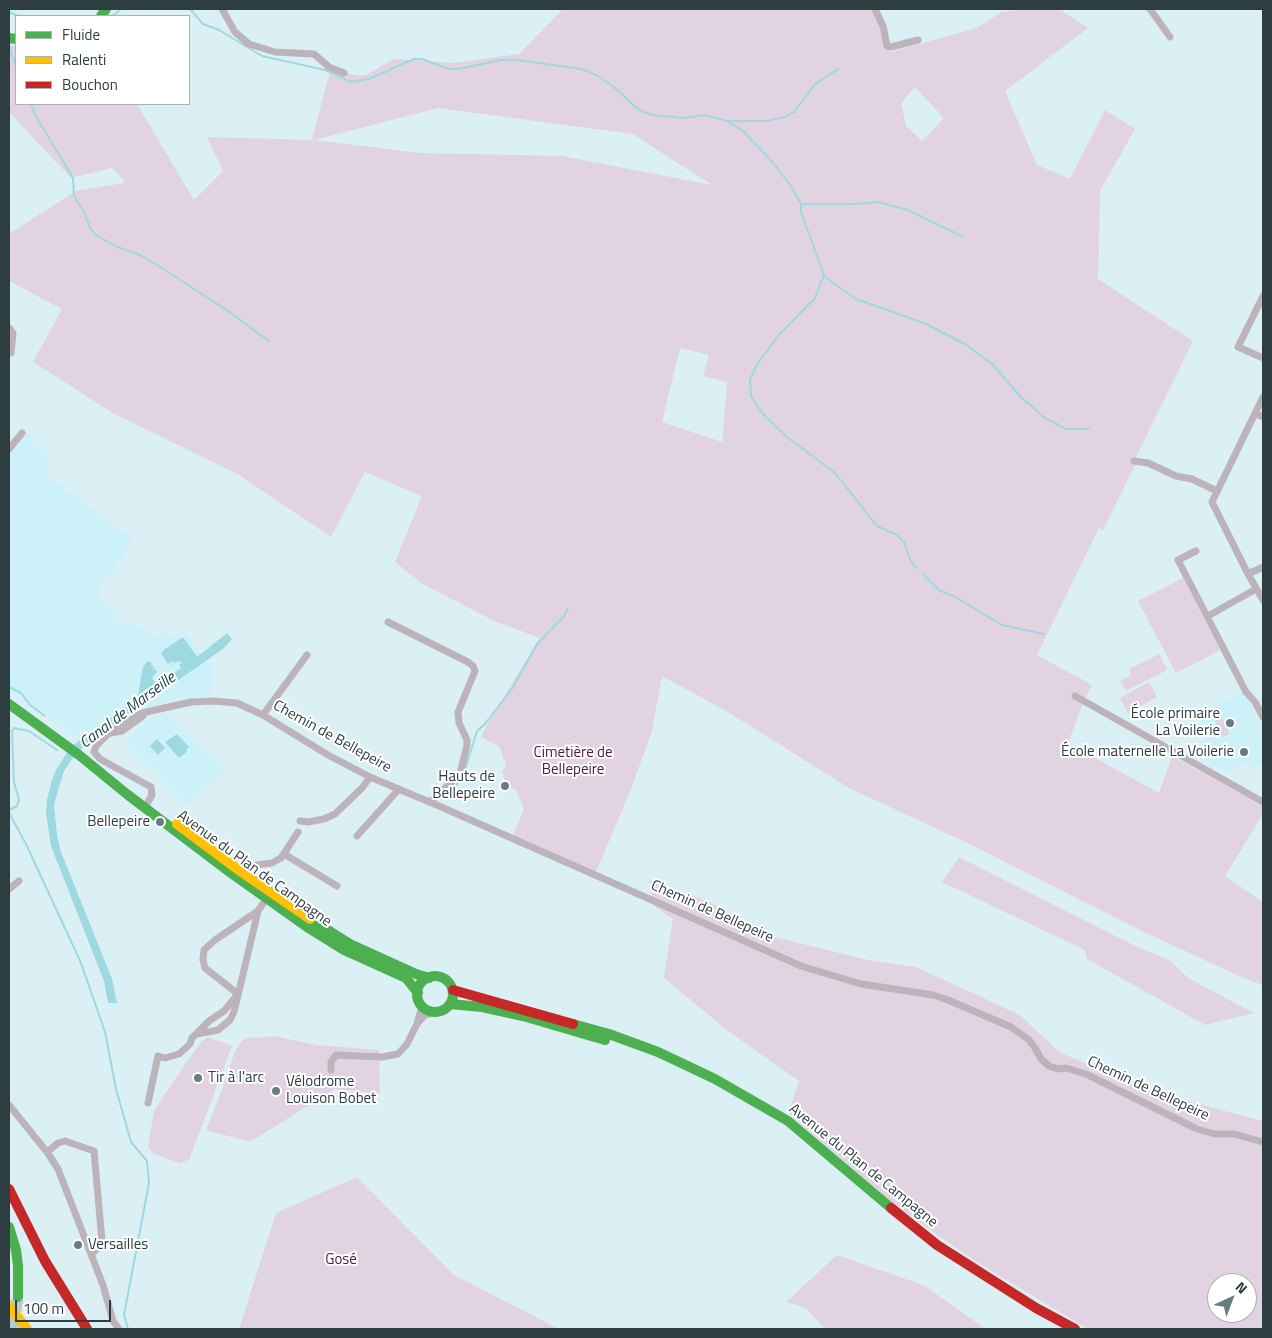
<!DOCTYPE html>
<meta charset="utf-8">
<style>
body{margin:0}
#map{position:relative;width:1272px;height:1338px;overflow:hidden;background:#daf0f4;font-family:"Titillium Web",sans-serif}
canvas{display:block}
.frame{position:absolute;inset:0;border:10px solid #2d3d40;pointer-events:none}
.legend{position:absolute;left:15px;top:15px;width:175px;height:90px;box-sizing:border-box;background:#fff;border:1px solid #abb1b3;margin:0;padding:6px 9px;list-style:none;font-size:15px;color:#2d3d40}
.legend li{display:flex;align-items:center;gap:10px;height:25px}
.legend b{width:25px;border:1px solid #abb1b3}
.north{position:absolute;left:1207px;top:1273px;width:50px;height:50px;box-sizing:border-box;background:#fff;border:1px solid #abb1b3;border-radius:50%;rotate:43deg;font-size:14px;font-weight:700;line-height:20px;text-align:center;color:#2d3d40}
.north::after{content:'';display:block;margin:auto;width:18px;height:22px;background:#6a7c7f;clip-path:polygon(50% 0,100% 100%,50% 72%,0 100%)}
.scale{position:absolute;left:15px;top:1300px;width:96px;height:22px;box-sizing:border-box;border:2px solid #2d3d40;border-top:0;padding-left:6px;font-size:15px;line-height:18px;white-space:nowrap;color:#2d3d40;-webkit-text-stroke:4px #fff;paint-order:stroke}
</style>
<div id="map">
<canvas width="1272" height="1338"></canvas>
<div class="frame"></div>
<ul class="legend">
<li><b style="height:6px;background:#4caf50"></b>Fluide</li>
<li><b style="height:6px;background:#ffc107"></b>Ralenti</li>
<li><b style="height:6px;background:#c62828"></b>Bouchon</li>
</ul>
<div class="north">N</div>
<div class="scale">100 m</div>
</div>
<script>
const c = document.querySelector('canvas').getContext('2d');
c.lineJoin = 'round';
function paint(path, color) {
  c.fillStyle = color;
  c.fill(path, 'evenodd');
}
function toPath(rows) {
  const path = new Path2D();
  for (const r of rows) {
    if (r.length === 3) {
      path.moveTo(r[0] + r[2], r[1]);
      path.arc(r[0], r[1], r[2], 0, 2 * Math.PI);
      continue;
    }
    path.moveTo(r[0], r[1]);
    for (let i = 2; i < r.length; i += 2) path.lineTo(r[i], r[i + 1]);
  }
  return path;
}
function strokePath(path, color, width, dash) {
  c.strokeStyle = color;
  c.lineWidth = width;
  c.lineCap = dash ? 'butt' : 'round';
  c.setLineDash(dash || []);
  c.stroke(path);
}
function write(font, color, halo, rows, align = 'center') {
  c.font = font + ' "Titillium Web",sans-serif';
  c.lineWidth = 4;
  c.setLineDash([]);
  c.textBaseline = 'middle';
  c.strokeStyle = halo;
  c.fillStyle = color;
  for (const [text, x, y, turn = 0] of rows) {
    c.save();
    c.translate(x, y);
    c.rotate((+turn || 0) * Math.PI / 180);
    c.textAlign = isNaN(turn) ? turn : align;
    if (halo) c.strokeText(text, 0, 0);
    c.fillText(text, 0, 0);
    c.restore();
  }
}
const built = toPath([
 [21,427,50,458,45,474,135,541,101,584,97,594,123,627,130,620,143,631,145,629,156,638,163,632,170,638,184,630,214,671,211,696,182,699,141,708,135,701,86,735,82,730,77,735,69,735,59,723,9,688,9,445],
 [1242,691,1263,731,1263,762,1252,767,1243,762,1228,774,1205,760,1200,714],
 [167,713,226,770,187,805,124,742,149,719]
]);
const green = toPath([
 [563,9,864,9,880,12,888,30,890,52,977,28,1001,12,1033,9,1059,9,1088,28,1005,91,1037,165,1070,179,1105,110,1135,129,1100,191,1098,279,1193,341,1136,457,1135,465,1103,530,1099,528,1037,655,1092,685,1083,703,1068,743,1159,793,1172,756,1263,806,1263,814,1225,876,1263,902,1263,985,1248,980,1146,933,963,841,849,788,728,712,662,676,652,731,631,789,596,872,513,835,524,809,516,790,507,786,502,772,506,765,499,746,481,737,489,721,540,638,497,622,424,585,395,562,422,496,365,472,331,537,239,475,113,413,33,362,62,309,9,281,9,234,76,191,124,183,124,180,112,168,71,178,9,112,9,45,16,46,16,104,137,104,194,200,223,171,207,137,312,140,330,71,364,76,394,59,454,63,519,54],
 [915,87,944,118,922,141,906,126,901,103],
 [438,108,633,134,712,185,562,156,420,153,314,140],
 [680,348,709,355,703,376,727,382,722,442,662,422],
 [1183,578,1220,650,1176,673,1138,601],
 [1159,654,1167,670,1126,691,1120,681,1131,675,1129,669],
 [1149,682,1157,697,1128,713,1120,698],
 [1222,717,1229,734,1222,737,1215,720],
 [959,857,1129,943,1171,961,1188,978,1254,1013,1205,1025,1087,959,1085,950,942,882],
 [649,880,709,902,774,937,868,960,916,967,1020,1015,1059,1052,1138,1086,1165,1095,1263,1121,1263,1329,1088,1329,975,1261,899,1208,788,1113,799,1081,727,1030,664,978,673,919,654,906],
 [1217,1283,1247,1283,1247,1313,1217,1313],
 [274,1036,316,1045,379,1050,380,1094,335,1089,250,1142,206,1130,223,1087,235,1051,243,1040,251,1037,257,1038],
 [207,1037,232,1046,189,1160,179,1163,154,1154,148,1147,154,1110,198,1046],
 [357,1177,454,1275,559,1329,239,1329,276,1213],
 [837,1255,923,1285,986,1329,825,1329,806,1308,786,1302]
]);
const water = toPath([
 [227,633,232,639,223,649,87,743,72,759,64,771,60,784,54,805,57,835,61,852,112,979,117,1003,108,1003,104,981,51,846,46,813,47,800,52,780,56,770,70,748,86,735,135,701,138,695,143,667,147,662,150,661,152,664,150,666,152,665,154,668,152,670,155,669,157,672,152,678,157,685,181,668,179,665,182,663,179,661,174,663,172,661,168,664,161,653,165,649,183,637,197,657],
 [177,734,189,747,186,750,187,752,179,758,165,742],
 [157,739,165,748,158,755,150,746]
]);
const stream = toPath([
 [190,9,203,24,219,30,262,56,325,70,351,82,369,79,414,59,422,59,449,69,458,69,501,60,517,60,582,69,598,76,614,87,639,110,652,115,684,118,705,115,727,121,743,131,775,165,791,186,801,204,801,212,824,275,815,298,779,335,757,364,750,380,751,396,763,414,787,437,835,473,877,526,897,535,904,542,911,562,917,568],
 [9,12,18,16],
 [90,16,91,16],
 [110,16,114,15,121,9],
 [9,46,16,66],
 [31,104,35,115,73,178,74,196,84,212,90,228,96,235,115,246,140,255,157,265,228,311,269,341],
 [728,121,767,121,785,117,794,112,815,84,838,69],
 [801,204,854,204,878,202,908,210,963,237],
 [824,275,833,283,856,299,924,323,965,344,992,364,1021,397,1045,418,1066,429,1089,429],
 [923,574,939,590,955,597,1002,625,1044,634],
 [9,687,21,693,30,705,45,716],
 [464,773,477,731,484,725,512,689,537,644,564,616,568,608],
 [440,798,455,788,461,777],
 [9,810,17,806,19,800,14,782,12,731,14,728,29,731,57,750],
 [9,813,26,844,81,963,105,1032,116,1089,131,1142,147,1161,149,1183,124,1315,128,1329]
]);
const highwayTunnel = toPath([
 [12,1329,18,1297]
]);
const street = toPath([
 [222,9,235,32,249,44,275,52,314,54,329,67,344,73],
 [875,9,883,26,887,46,891,47,918,40],
 [1150,9,1170,37],
 [1263,296,1238,347,1263,358],
 [9,328,13,333,11,353],
 [1263,397,1212,502,1248,574,1263,600],
 [1255,413,1263,417],
 [9,449,22,433],
 [1134,461,1148,463,1176,476,1192,479,1217,491],
 [1196,551,1178,560,1246,692,1255,702,1263,717],
 [1248,574,1263,567],
 [1208,616,1256,589],
 [388,622,468,662,473,666,475,671,458,712,459,723,467,740,467,745,460,774,430,802],
 [1075,696,1263,802],
 [263,715,307,655],
 [111,733,122,731,143,716],
 [145,807,152,795,151,787,100,759,94,752,96,746,108,734,142,713,191,702,213,701,237,703,263,715,328,755,370,777,439,806,801,966,861,984,933,995,948,1000,1011,1027,1029,1040,1035,1048,1041,1059,1049,1066,1058,1069,1066,1068,1086,1074,1197,1129,1215,1134,1234,1134,1263,1142],
 [300,821,308,822,324,819,335,814,362,788,370,777],
 [357,836,399,789],
 [284,854,337,886],
 [240,871,249,866,272,863,281,858,298,832],
 [9,889,19,881],
 [422,1006,417,1024,425,1015,436,1012],
 [197,1034,218,1030,230,1020,234,1012,258,911],
 [331,1070,331,1062,336,1055,382,1057,398,1054,407,1044,417,1024],
 [148,1103,158,1056,165,1058,179,1054,190,1044,192,1038,209,1021,224,1011,238,994,205,968,203,960,204,950,215,940,258,911,267,898],
 [9,1105,47,1152,58,1169,103,1285,113,1321,119,1329],
 [47,1152,58,1143,65,1141,94,1151,102,1241,98,1248,91,1254]
]);
const fast = toPath([
 [101,16,106,9],
 [9,38,16,39],
 [9,704,79,755,128,795,231,873,307,927,344,950,406,978,418,993],
 [310,919,350,944,416,974,429,978],
 [435,994,18],
 [450,1004,482,1007,523,1016,605,1040],
 [573,1024,609,1034,658,1052,715,1079,788,1121,891,1208],
 [9,1227,16,1250,18,1266,18,1297]
]);
const slow = toPath([
 [177,824,240,871,310,919],
 [9,1306,27,1329]
]);
const jam = toPath([
 [453,990,573,1024],
 [9,1189,45,1261,87,1329],
 [891,1208,937,1245,1036,1308,1075,1329]
]);
const markers = [
 [1230,723,5,"#6a7c7f"],
 [1244,752,5,"#6a7c7f"],
 [505,786,5,"#6a7c7f"],
 [160,822,5,"#6a7c7f"],
 [198,1078,5,"#6a7c7f"],
 [276,1091,5,"#6a7c7f"],
 [78,1245,5,"#6a7c7f"]
];
const poiNames = [
 ["École primaire",1220,714],
 ["La Voilerie",1220,731],
 ["École maternelle La Voilerie",1234,752],
 ["Hauts de",495,777],
 ["Bellepeire",495,794],
 ["Bellepeire",150,822],
 ["Tir à l'arc",208,1078,"left"],
 ["Vélodrome",286,1082,"left"],
 ["Louison Bobet",286,1099,"left"],
 ["Versailles",88,1245,"left"]
];
const streetNames = [
 ["Chemin de Bellepeire",332,737,29],
 ["Avenue du Plan de Campagne",254,869,36],
 ["Chemin de Bellepeire",712,912,24],
 ["Chemin de Bellepeire",1148,1089,25],
 ["Avenue du Plan de Campagne",863,1166,39]
];
const parkNames = [
 ["Cimetière de",573,753],
 ["Bellepeire",573,770],
 ["Gosé",341,1260]
];
const waterNames = [
 ["Canal de Marseille",128,711,-37]
];
paint(built, '#ccf1f8');
paint(green, '#e2d3e2');
paint(water, '#9ed8e1');
strokePath(stream, '#9ed8e1', 2);
strokePath(highwayTunnel, '#b7ccd0', 12, [12, 6]);
strokePath(street, '#bdb3ba', 7);
strokePath(fast, '#4caf50', 10);
strokePath(slow, '#ffc107', 10);
strokePath(jam, '#c62828', 10);
for (const [x, y, r, color] of markers) {
  const dot = new Path2D();
  dot.arc(x, y, r, 0, 2 * Math.PI);
  c.fillStyle = color;
  c.fill(dot);
  strokePath(dot, '#fff', 2);
}
write('15px', '#2d3d40', '#fff', poiNames, 'right');
write('15px', '#2d3d40', '#fff', streetNames);
write('15px', '#55163e', '#fff', parkNames);
write('italic 16px', '#1d4147', '#fff', waterNames);
</script>
